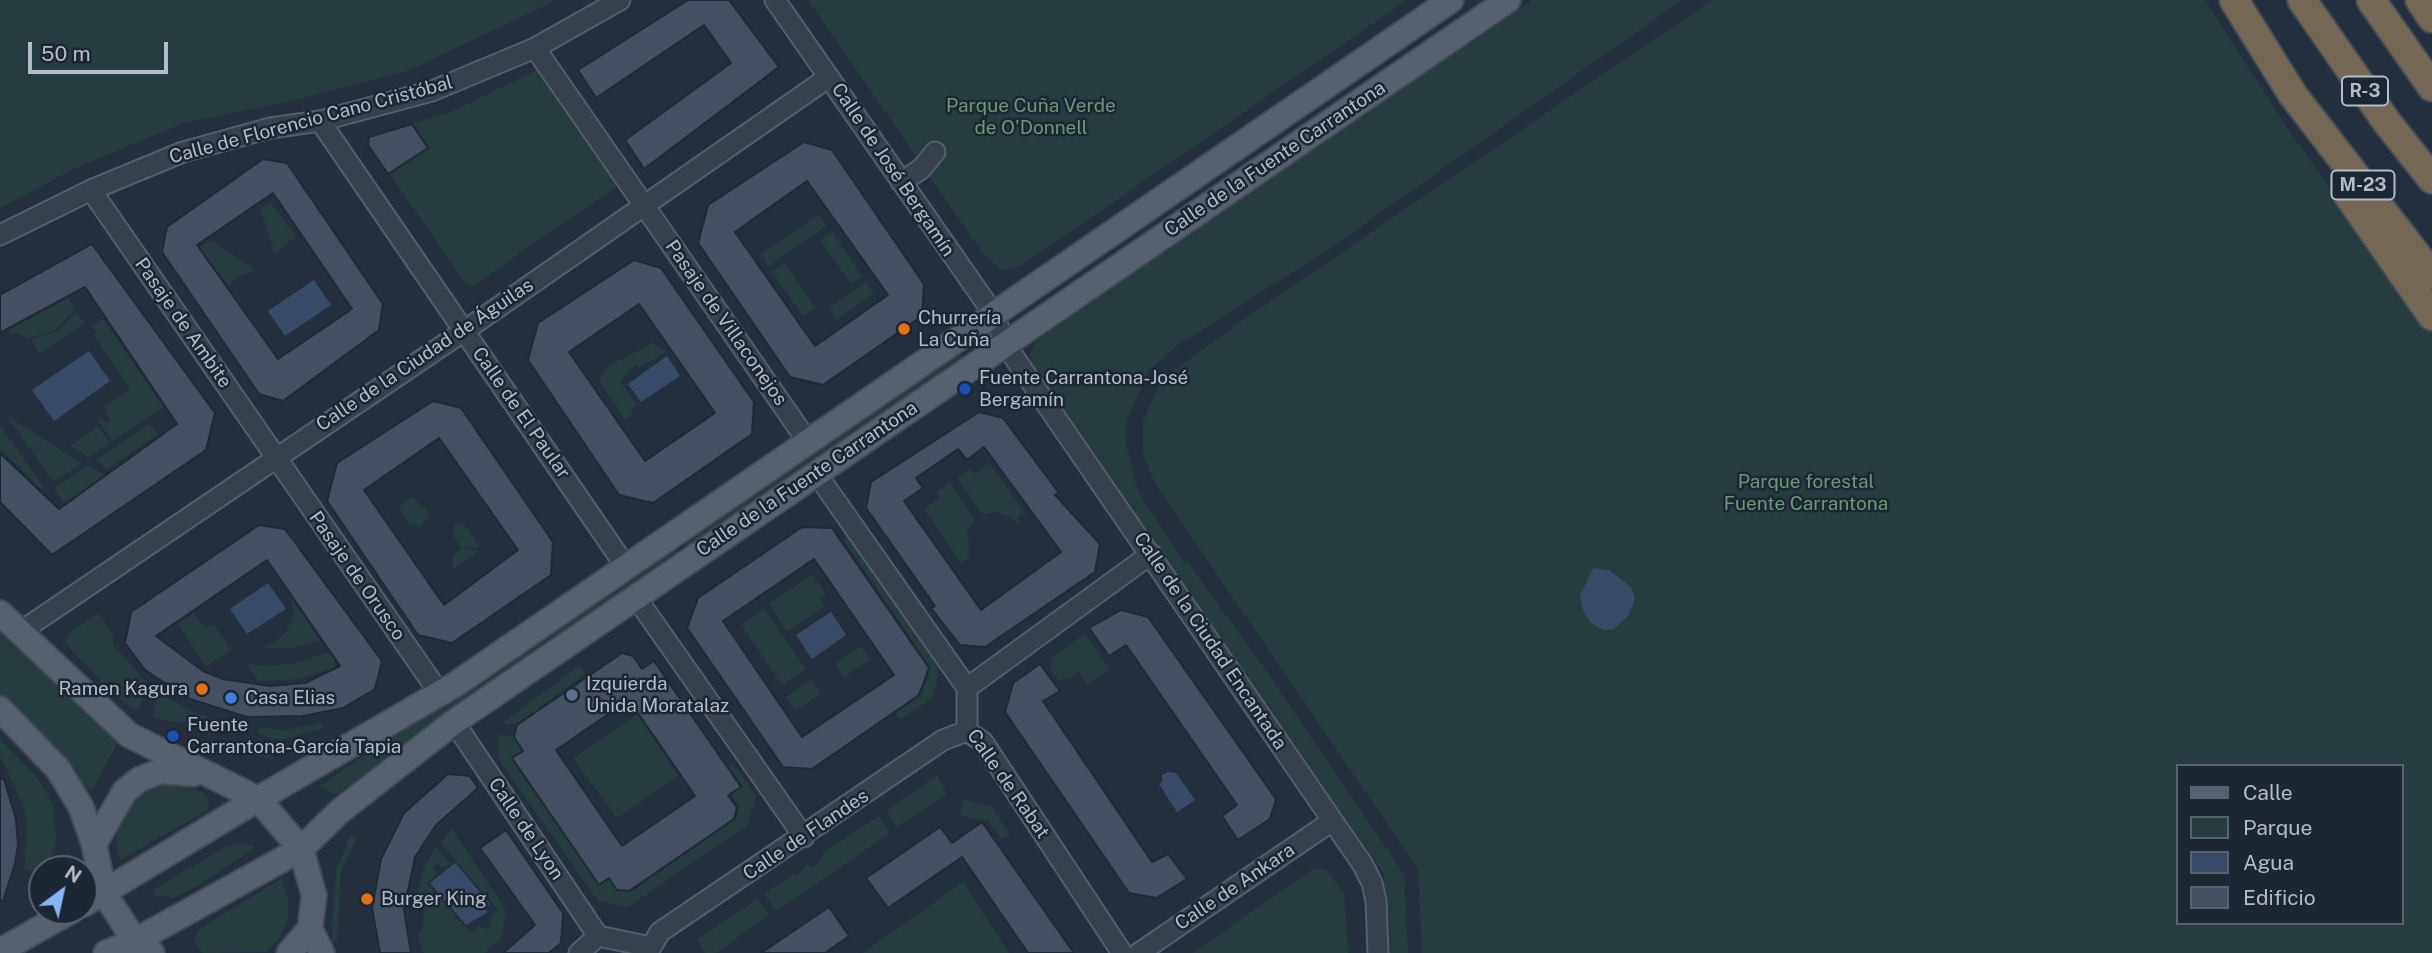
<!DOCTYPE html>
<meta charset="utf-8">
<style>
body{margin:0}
#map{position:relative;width:2432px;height:953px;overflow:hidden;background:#242f3e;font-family:"Public Sans",sans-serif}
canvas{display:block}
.legend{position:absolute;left:2176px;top:764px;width:228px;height:161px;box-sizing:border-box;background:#1d2633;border:2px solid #59626f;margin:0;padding:9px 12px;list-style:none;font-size:21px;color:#b4bcc9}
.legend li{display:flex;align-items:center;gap:14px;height:35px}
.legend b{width:35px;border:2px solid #59626f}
.north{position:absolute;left:28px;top:855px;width:70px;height:70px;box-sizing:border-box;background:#1d2633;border:2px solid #59626f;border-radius:50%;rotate:33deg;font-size:19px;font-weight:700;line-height:28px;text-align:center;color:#b4bcc9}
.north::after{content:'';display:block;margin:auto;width:24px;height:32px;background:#8ab4f8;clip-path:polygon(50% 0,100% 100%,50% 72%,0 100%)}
.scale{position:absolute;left:28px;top:42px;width:140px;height:32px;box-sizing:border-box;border:4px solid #b4bcc9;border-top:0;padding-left:9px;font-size:21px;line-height:24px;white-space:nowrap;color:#b4bcc9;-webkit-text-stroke:5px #1d2633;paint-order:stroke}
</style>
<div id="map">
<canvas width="2432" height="953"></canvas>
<ul class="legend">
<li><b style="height:9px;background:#56606e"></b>Calle</li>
<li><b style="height:19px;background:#263c3f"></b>Parque</li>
<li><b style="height:19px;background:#394c67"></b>Agua</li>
<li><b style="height:19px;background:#455162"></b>Edificio</li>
</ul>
<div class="north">N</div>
<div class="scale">50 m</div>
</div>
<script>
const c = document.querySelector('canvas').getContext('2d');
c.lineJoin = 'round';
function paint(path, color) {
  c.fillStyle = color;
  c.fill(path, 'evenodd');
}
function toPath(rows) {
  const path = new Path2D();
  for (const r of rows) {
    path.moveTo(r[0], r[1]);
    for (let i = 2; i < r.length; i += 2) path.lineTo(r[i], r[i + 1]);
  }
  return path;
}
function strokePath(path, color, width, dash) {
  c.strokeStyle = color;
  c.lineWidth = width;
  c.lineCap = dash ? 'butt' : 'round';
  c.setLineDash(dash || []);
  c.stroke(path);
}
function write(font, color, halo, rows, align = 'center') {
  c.font = font + ' "Public Sans",sans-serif';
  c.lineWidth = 5;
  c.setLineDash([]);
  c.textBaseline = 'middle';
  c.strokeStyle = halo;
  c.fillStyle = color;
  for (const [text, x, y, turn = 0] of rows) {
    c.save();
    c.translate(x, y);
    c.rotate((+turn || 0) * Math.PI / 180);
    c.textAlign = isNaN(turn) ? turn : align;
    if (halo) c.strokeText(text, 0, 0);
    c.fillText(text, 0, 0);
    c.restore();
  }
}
const green = toPath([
 [0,0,556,0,410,70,296,100,183,123,76,168,0,208],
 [808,0,1407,0,1022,265,1001,270,984,255],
 [1532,0,1682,0,1329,249,1175,347,1148,372,1127,420,1125,440,1138,491,1185,564,1189,564,1265,669,1404,874,1408,953,1388,953,1384,874,1143,526,1031,361,1030,355,1036,340],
 [1712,0,2205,0,2286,126,2432,332,2432,953,1422,953,1418,869,1156,485,1143,455,1143,421,1161,380,1243,320],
 [2178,766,2402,766,2402,923,2178,923],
 [538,70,617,186,474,285,467,286,367,141,373,134,446,114],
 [270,201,298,240,292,239,275,254,260,209],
 [819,214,827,226,769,266,761,254],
 [832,232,862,276,851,284,820,240],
 [211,240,251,267,254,270,237,278,229,286,200,248],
 [785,263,816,308,803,316,772,272],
 [866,282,874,294,836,320,829,308],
 [68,298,75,310,54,331,28,338,16,333,12,336,8,330],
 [77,312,85,323,39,355,32,339,59,331],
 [103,319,163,407,113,441,98,420,101,418,105,422,110,420,104,406,130,388,93,335,97,332,92,326],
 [654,342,658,348,667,351,639,368,636,365,620,381,637,405,630,409,634,414,625,419,598,380,611,365],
 [958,351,964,359,689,547,683,541],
 [7,416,82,463,53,482],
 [149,424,158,434,108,469,96,460],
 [0,425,44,488,42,490,0,449],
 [98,427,110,443,89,458,70,446],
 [990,463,1025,513,1017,518,1020,523,1017,524,1012,518,997,512,982,514,957,478,970,469,974,474],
 [88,465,104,475,64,504,54,489],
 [950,483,975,520,967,529,970,556,961,563,924,509,940,498,936,492],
 [412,497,428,511,427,520,420,526,410,525,398,507],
 [459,524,464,525,480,547,463,548,479,551,453,569,453,556,462,548,453,536,454,525],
 [849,534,940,667,933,698,901,719,895,714,921,695,931,668,843,539],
 [672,547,679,555,335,795,319,786],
 [812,574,826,594,819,598,825,606,787,632,769,604],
 [290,597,320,640,293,648,251,648,266,647,285,634,294,613],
 [764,608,806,669,782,685,741,624],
 [99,613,112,633,113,644,147,683,138,711,117,697,65,643,71,632],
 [194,613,206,629,214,624,231,650,206,667,189,641,196,636,189,640,178,624],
 [0,628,119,741,92,789,87,789,59,753,0,694],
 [1085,633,1110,670,1087,685,1079,672,1070,679,1059,680,1052,673,1051,659],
 [861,646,870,660,844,677,835,664],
 [329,652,335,660,334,668,299,679,259,681,247,664,272,666,297,663],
 [580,665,585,674,517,724,501,724],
 [812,680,821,693,796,711,786,697],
 [158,693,193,712,215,720,216,722,173,722,153,717],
 [637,714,679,776,617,818,573,758],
 [321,723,323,728,286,739,272,739,256,732,261,728,285,730],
 [499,734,514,737,523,751,512,759,599,885,609,878,617,890,632,891,736,819,739,806,731,794,742,786,729,766,733,763,756,796,747,826,628,907,598,901,497,757],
 [194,737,224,746,272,750,272,758,191,746],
 [0,739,37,777,53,805,56,840,51,860,47,869,42,869,42,875,25,869,26,819,23,805,0,756],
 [937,775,947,794,897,827,886,811],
 [164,783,201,791,209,800,208,810,120,860,116,842,118,822,136,796],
 [964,799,991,806,1010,834,1002,840,988,821,960,816],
 [879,816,890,833,776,911,765,895,766,892,794,874,796,876,808,864,811,868,815,866,825,852],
 [452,829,506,910,502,937,484,953,424,953,420,943,418,934,423,930,424,896,417,894,424,868,436,847,450,863,443,869,438,863,432,868,437,874,427,883,470,933,480,925,486,930,492,925,488,918,498,910,440,842],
 [351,834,357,838,341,871,337,940,331,943,336,871],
 [240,844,254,846,253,850,200,884,173,898,152,895,156,888,227,846],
 [1314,869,1325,869,1344,892,1348,953,1192,953],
 [281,879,288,898,288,919,279,938,266,952,204,953,198,947,194,940,198,930],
 [963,882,1009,953,863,953],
 [757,899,769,915,716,953,705,953,697,940]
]);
const water = toPath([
 [314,280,331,305,285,336,268,311],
 [89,351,110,381,54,421,32,390],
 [667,356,680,376,641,402,628,384],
 [1593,568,1609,570,1631,587,1635,599,1629,615,1614,629,1603,630,1590,622,1583,610,1580,596],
 [268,583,286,609,247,634,230,609],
 [831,612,846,635,812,659,796,635],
 [1168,772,1176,773,1195,800,1177,812,1159,784,1162,782,1162,775],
 [455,863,490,904,485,909,488,912,466,925,430,883]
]);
const building = toPath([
 [688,0,729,0,779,67,644,169,625,140,731,63,704,25,596,98,578,70,688,0],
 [412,124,428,148,388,174,368,145,369,137,412,124],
 [804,142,832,150,924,284,922,316,823,385,790,377,698,243,708,205,804,142],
 [807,181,888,295,815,346,735,232,807,181],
 [263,159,287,163,383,304,379,330,283,401,259,394,162,252,167,227,263,159],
 [273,193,352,309,278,359,197,245,273,193],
 [92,244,215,413,206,450,52,555,0,502,0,453,59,509,177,424,85,287,0,333,0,295,92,244],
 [634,260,661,268,754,402,752,434,653,503,619,495,528,360,538,323,634,260],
 [639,304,715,413,645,461,569,352,639,304],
 [433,401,461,408,553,542,551,575,452,643,418,635,327,501,337,463,433,401],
 [439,438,518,550,444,605,364,490,439,438],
 [979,412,1003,418,1059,493,1055,495,1100,544,1095,572,985,647,960,645,931,608,935,606,866,508,871,482,979,412],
 [984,447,1061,552,981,610,904,501,923,488,916,478,958,449,967,460,984,447],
 [259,525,285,529,382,661,375,689,343,708,303,716,247,717,190,699,145,670,125,643,131,612,259,525],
 [267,560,340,666,305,683,270,686,223,679,203,671,156,636,267,560],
 [802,527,832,528,929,668,919,695,812,769,783,767,687,628,698,598,802,527],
 [814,559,894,675,802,737,723,621,814,559],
 [1121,610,1148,617,1276,799,1270,819,1238,840,1222,816,1237,805,1126,645,1109,656,1089,628,1121,610],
 [622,653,633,656,642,669,654,661,741,787,728,795,737,808,734,819,629,891,617,890,609,878,599,885,512,758,523,751,514,737,517,725,622,653],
 [629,700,695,796,622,846,556,750,629,700],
 [1040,664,1060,691,1043,701,1152,862,1168,854,1187,879,1156,898,1129,893,1005,712,1013,683,1040,664],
 [448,774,470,776,478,788,436,825,415,857,404,910,411,953,380,953,372,908,381,859,404,813,448,774],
 [0,779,4,779,16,819,18,845,15,864,3,901,0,901,0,779],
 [982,822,1074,953,1028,953,962,857,888,908,866,878,940,827,952,843,982,822],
 [506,830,563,913,561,943,549,953,503,953,535,925,480,848,506,830],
 [829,907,849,936,825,953,761,953,829,907]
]);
const minor = toPath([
 [775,0,993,313,1005,344,1363,865,1372,883,1376,901,1378,953],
 [535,48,808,442],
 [320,121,626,567],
 [901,182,921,169,935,152],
 [91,190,440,694],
 [0,235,91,190,183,152,270,128,320,121,432,91,535,48,620,0],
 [816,473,967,688,967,731],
 [635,596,804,837],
 [20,632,464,331,829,77],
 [967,688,1151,554],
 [454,722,598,936],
 [967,731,983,742,1122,953],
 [598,936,651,947],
 [651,947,660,932,943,740,967,731],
 [579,953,598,936],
 [1139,953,1332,821]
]);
const major = toPath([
 [0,613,129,735,258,799,301,849,314,895,310,929,322,953],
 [0,709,58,769,81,807,94,844,104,893,135,941,152,953],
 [94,844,125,791,140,779,161,771,193,774],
 [84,904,258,799,456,684,1451,0],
 [0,951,71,911],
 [106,953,135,941,301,849,340,811,454,722,1508,0],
 [289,953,310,929]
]);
const highway = toPath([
 [2234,0,2293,95,2432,275],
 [2302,0,2386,121,2432,179],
 [2371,0,2432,87],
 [2420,0,2432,18],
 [2348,195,2432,316]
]);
const markers = [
 [904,329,7,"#e8710a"],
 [965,389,7,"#1a4fb4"],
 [202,689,7,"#e8710a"],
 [572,695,7,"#5c6f8a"],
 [231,698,7,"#3f7fe0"],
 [173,736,7,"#1a4fb4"],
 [367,899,7,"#e8710a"]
];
const shields = [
 [2365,91,46],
 [2363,185,63]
];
const shieldNames = [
 ["R-3",2365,91],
 ["M-23",2363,185]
];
const parkNames = [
 ["Parque Cuña Verde",1031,106],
 ["de O'Donnell",1031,128],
 ["Parque forestal",1806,482],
 ["Fuente Carrantona",1806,504]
];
const streetNames = [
 ["Calle de Florencio Cano Cristóbal",311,120,-15],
 ["Calle de la Fuente Carrantona",1275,159,-34],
 ["Calle de José Bergamín",893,170,56],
 ["Pasaje de Ambite",183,323,55],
 ["Pasaje de Villaconejos",726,323,55],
 ["Calle de la Ciudad de Águilas",425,355,-34],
 ["Calle de El Paular",521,413,55],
 ["Calle de la Fuente Carrantona",807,479,-34],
 ["Pasaje de Orusco",357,576,55],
 ["Calle de la Ciudad Encantada",1210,641,56],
 ["Calle de Rabat",1008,784,55],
 ["Calle de Lyon",526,829,56],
 ["Calle de Flandes",806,835,-34],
 ["Calle de Ankara",1235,887,-34]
];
const poiNames = [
 ["Churrería",918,318],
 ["La Cuña",918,340],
 ["Fuente Carrantona-José",979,378],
 ["Bergamín",979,400],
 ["Izquierda",586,684],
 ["Unida Moratalaz",586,706],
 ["Ramen Kagura",188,689,"right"],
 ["Casa Elias",245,698],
 ["Fuente",187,725],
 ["Carrantona-García Tapia",187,747],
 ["Burger King",381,899]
];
paint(green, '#263c3f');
paint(water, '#394c67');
paint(building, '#455162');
strokePath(building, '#1f2835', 2);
strokePath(minor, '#565f6c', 23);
strokePath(major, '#414a57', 28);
strokePath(highway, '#434c59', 32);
strokePath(minor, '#38414e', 19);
strokePath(major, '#56606e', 24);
strokePath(highway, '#746855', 28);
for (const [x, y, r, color] of markers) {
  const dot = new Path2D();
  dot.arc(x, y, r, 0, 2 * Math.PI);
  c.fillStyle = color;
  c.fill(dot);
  strokePath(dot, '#1d2633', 2.5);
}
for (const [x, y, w] of shields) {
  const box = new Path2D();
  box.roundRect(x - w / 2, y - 14.5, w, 29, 5);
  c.fillStyle = '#1d2633';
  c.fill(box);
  strokePath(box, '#b4bcc9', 2);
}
write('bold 18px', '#b4bcc9', null, shieldNames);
write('19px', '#6b9a76', '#1d2633', parkNames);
write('19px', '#b4bcc9', '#1d2633', streetNames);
write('19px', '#b4bcc9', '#1d2633', poiNames, 'left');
</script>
